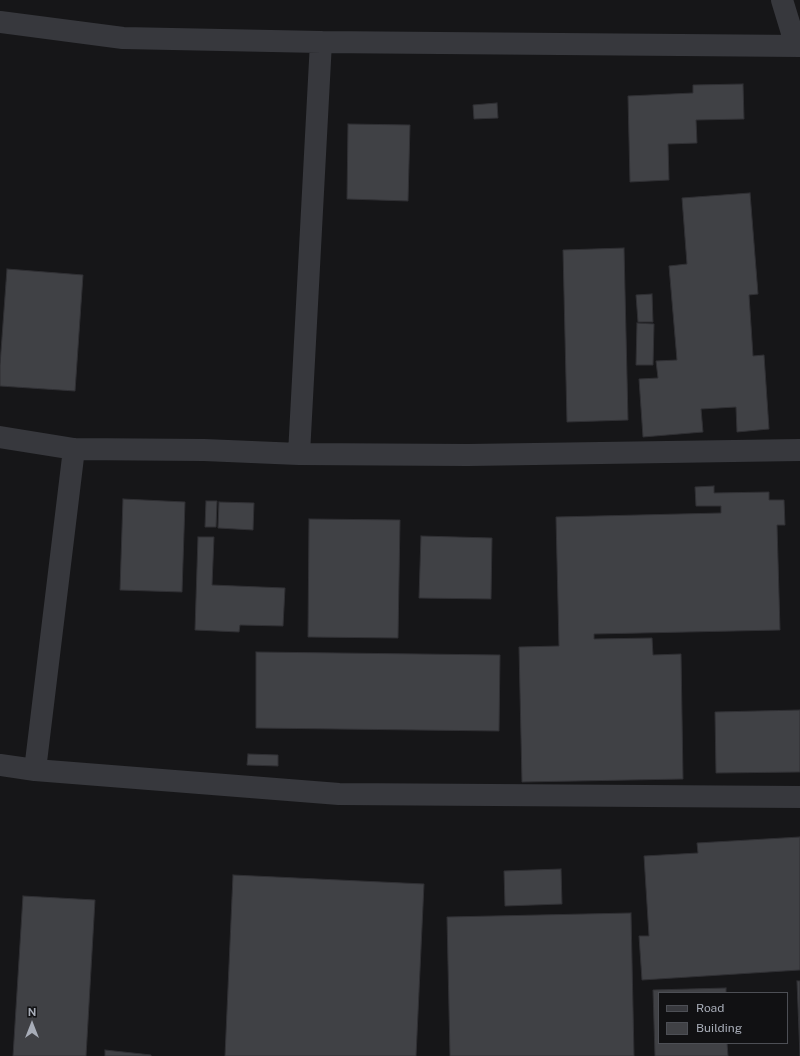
<!DOCTYPE html>
<style>
body{margin:0}
#map{position:relative;width:800px;height:1056px;overflow:hidden;background:#161618;font-family:"Public Sans",sans-serif}
canvas{display:block}
.legend{position:absolute;left:658px;top:992px;width:130px;height:52px;box-sizing:border-box;background:#111113;border:1px solid #4d4f55;margin:0;padding:5px 7px;list-style:none;font-size:12px;color:#a8adb8}
.legend li{display:flex;align-items:center;gap:8px;height:20px}
.legend b{width:20px;border:1px solid #4d4f55}
.north{position:absolute;left:12px;top:1004px;width:40px;height:40px;-webkit-text-stroke:3px #111113;paint-order:stroke;rotate:0deg;font-size:11px;font-weight:700;line-height:16px;text-align:center;color:#a8adb8}
.north::after{content:'';display:block;margin:auto;width:14px;height:18px;background:#a8adb8;clip-path:polygon(50% 0,100% 100%,50% 72%,0 100%)}
</style>
<div id="map">
<canvas width="800" height="1056"></canvas>
<ul class="legend">
<li><b style="height:5px;background:#37383d"></b>Road</li>
<li><b style="height:11px;background:#404145"></b>Building</li>
</ul>
<div class="north">N</div>
</div>
<script>
const c = document.querySelector('canvas').getContext('2d');
c.lineJoin = 'round';
function paint(path, color) {
  c.fillStyle = color;
  c.fill(path, 'evenodd');
}
function toPath(rows) {
  const path = new Path2D();
  for (const r of rows) {
    path.moveTo(r[0], r[1]);
    for (let i = 2; i < r.length; i += 2) path.lineTo(r[i], r[i + 1]);
  }
  return path;
}
function strokePath(path, color, width, dash) {
  c.strokeStyle = color;
  c.lineWidth = width;
  c.lineCap = dash ? 'butt' : 'round';
  c.setLineDash(dash || []);
  c.stroke(path);
}
const building = toPath([
 [743,84,744,119,696,120,697,143,668,144,669,180,630,182,628,96,693,93,693,85,743,84],
 [497,103,498,118,474,119,473,105,497,103],
 [348,124,410,125,408,201,347,199,348,124],
 [750,193,758,294,749,295,753,356,764,355,769,429,737,432,736,407,701,409,703,432,643,437,639,379,658,378,656,361,677,360,669,266,687,264,682,198,750,193],
 [624,248,628,420,567,422,563,250,624,248],
 [7,269,83,275,75,391,0,386,0,365,7,269],
 [652,294,653,322,638,322,636,295,652,294],
 [637,323,654,324,653,365,636,365,637,323],
 [714,486,714,493,769,492,769,500,784,500,785,525,777,525,780,630,594,634,594,639,652,638,653,655,681,654,683,779,522,782,519,647,559,646,556,517,721,513,721,506,696,506,695,487,714,486],
 [123,499,185,502,182,592,120,590,123,499],
 [206,501,217,501,216,527,205,527,206,501],
 [219,502,254,503,253,530,218,528,219,502],
 [309,519,400,520,398,638,308,637,309,519],
 [421,536,492,538,491,599,419,598,421,536],
 [198,537,214,537,212,585,285,588,283,626,240,625,239,632,195,630,198,537],
 [256,652,500,655,499,731,256,728,256,652],
 [800,710,800,772,716,773,715,712,800,710],
 [248,754,278,755,278,766,247,765,248,754],
 [800,837,800,970,642,980,639,936,649,936,644,856,698,853,697,843,800,837],
 [561,869,562,904,505,906,504,871,561,869],
 [233,875,424,884,416,1056,225,1056,233,875],
 [23,896,95,900,86,1056,13,1056,23,896],
 [631,913,634,1056,450,1056,447,917,631,913],
 [797,981,800,981,800,1056,797,981],
 [726,988,726,993,659,993,659,1043,727,1043,728,1056,655,1056,653,990,726,988],
 [105,1050,151,1055,151,1056,105,1056,105,1050]
]);
const minor = toPath([
 [782,0,796,46],
 [0,22,123,38,321,42,800,46],
 [0,437,74,449,204,450,299,454,468,455,800,450],
 [299,454,321,42],
 [0,765,35,770,339,794,800,797],
 [35,770,74,449]
]);
paint(building, '#404145');
strokePath(building, '#303034', 1);
strokePath(minor, '#37383d', 22);
</script>
